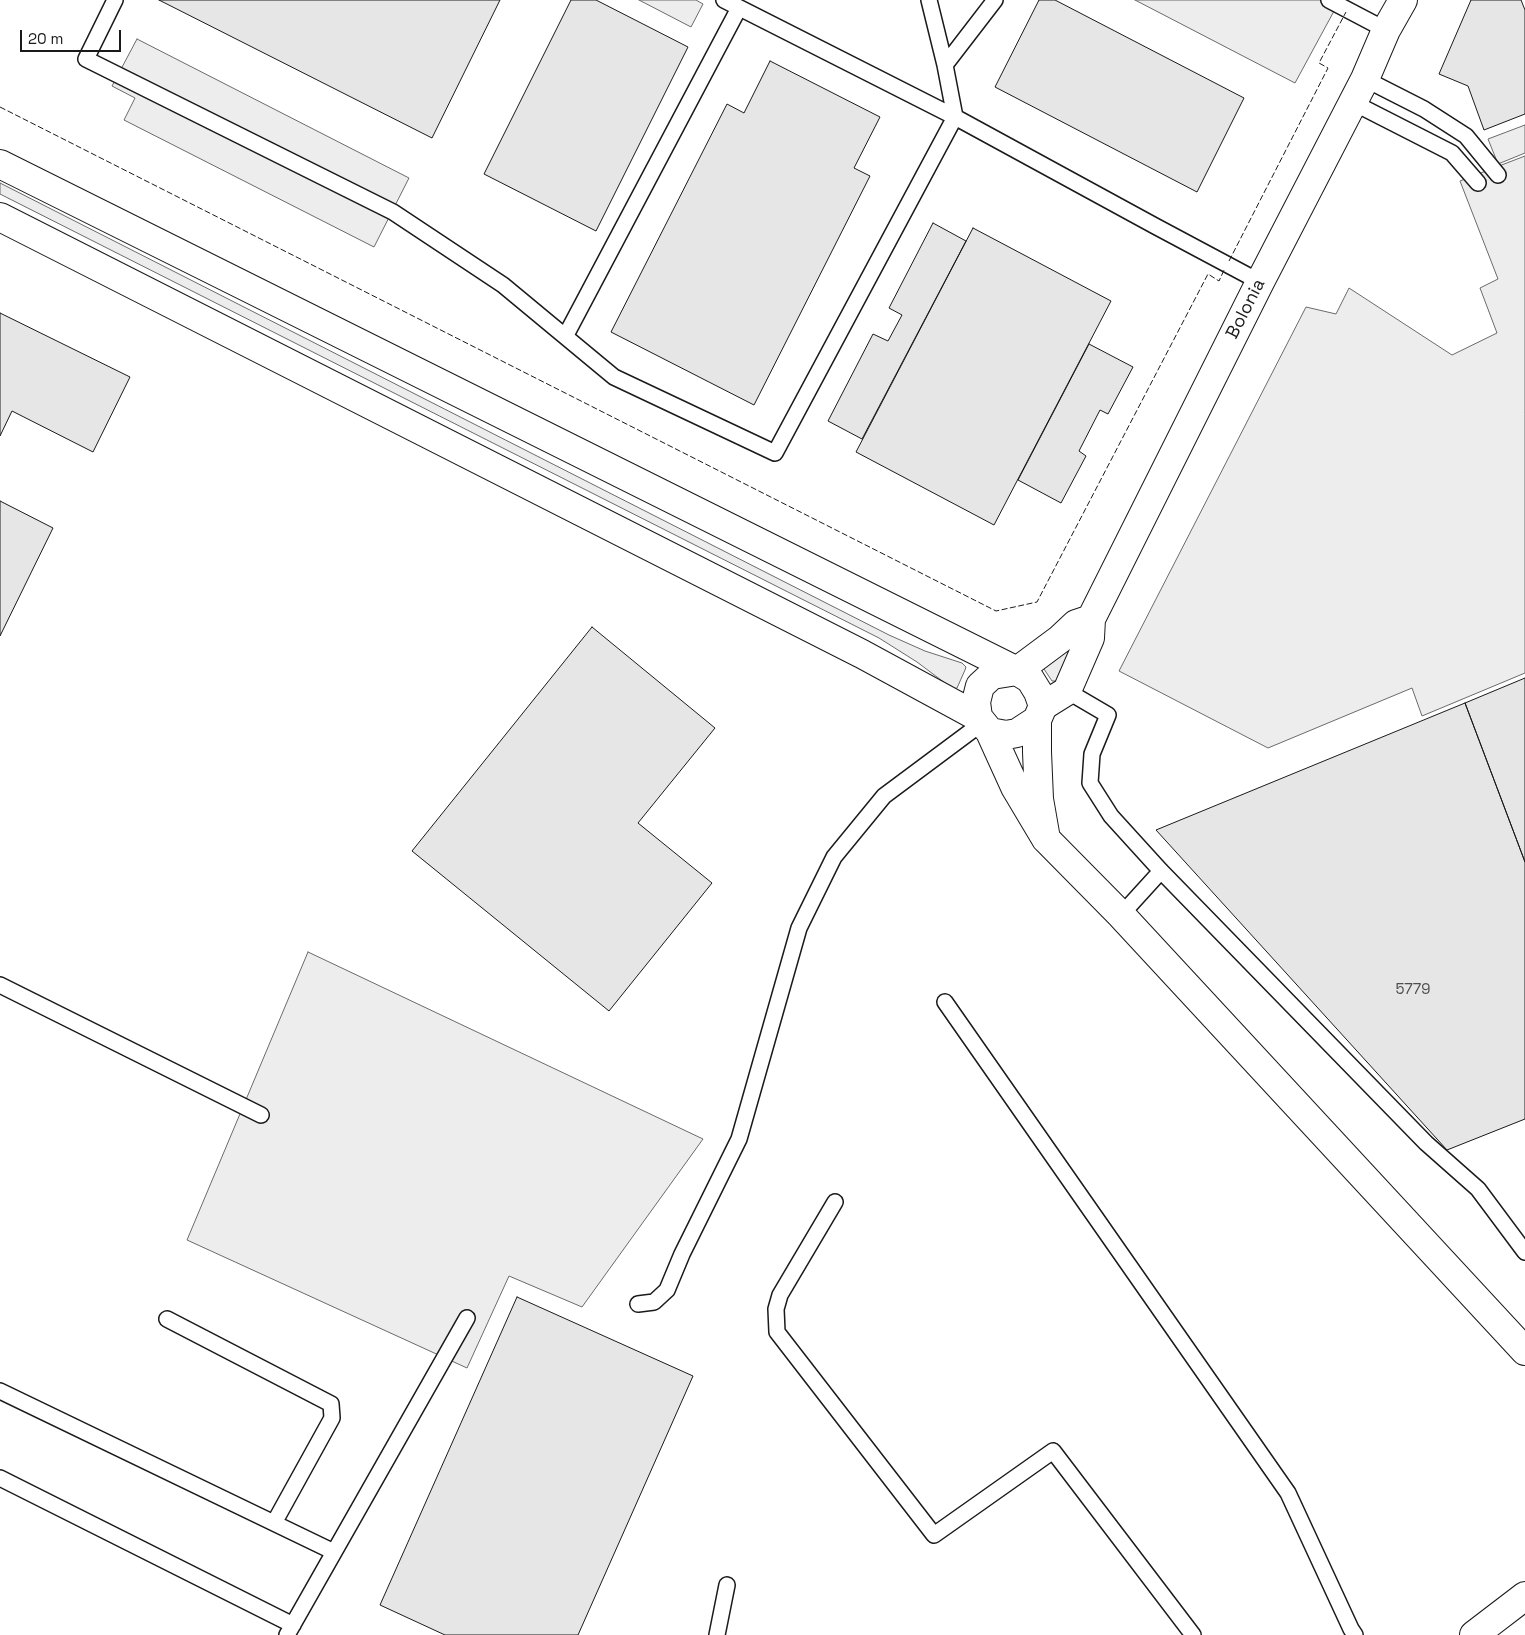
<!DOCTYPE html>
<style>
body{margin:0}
#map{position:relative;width:1525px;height:1635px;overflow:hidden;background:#fff;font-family:"Space Grotesk",sans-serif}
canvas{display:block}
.scale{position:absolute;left:20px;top:30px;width:101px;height:22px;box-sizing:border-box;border:2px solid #1a1a1a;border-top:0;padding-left:6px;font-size:15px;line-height:18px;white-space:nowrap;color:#1a1a1a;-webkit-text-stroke:4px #fff;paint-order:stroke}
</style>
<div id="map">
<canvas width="1525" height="1635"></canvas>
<div class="scale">20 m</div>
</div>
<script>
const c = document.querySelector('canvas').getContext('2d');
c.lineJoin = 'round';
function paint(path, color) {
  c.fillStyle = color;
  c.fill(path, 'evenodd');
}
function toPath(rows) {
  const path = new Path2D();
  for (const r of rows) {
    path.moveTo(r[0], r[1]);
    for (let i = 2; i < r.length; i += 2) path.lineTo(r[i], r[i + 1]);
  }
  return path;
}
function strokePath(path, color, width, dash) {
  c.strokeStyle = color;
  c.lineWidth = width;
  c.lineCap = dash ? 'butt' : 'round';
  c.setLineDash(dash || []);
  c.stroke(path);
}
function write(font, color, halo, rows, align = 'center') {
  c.font = font + ' "Space Grotesk",sans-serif';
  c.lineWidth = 4;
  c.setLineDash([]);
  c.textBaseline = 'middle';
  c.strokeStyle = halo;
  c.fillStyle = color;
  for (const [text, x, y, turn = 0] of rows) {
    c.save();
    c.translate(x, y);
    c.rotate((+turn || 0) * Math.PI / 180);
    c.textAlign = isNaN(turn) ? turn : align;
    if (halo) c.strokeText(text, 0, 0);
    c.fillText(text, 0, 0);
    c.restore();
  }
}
const built = toPath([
 [639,0,696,0,703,4,691,27,639,0],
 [1135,0,1340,0,1295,83,1135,0],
 [137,39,409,178,374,247,124,120,135,98,112,86,137,39],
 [1525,125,1525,153,1498,164,1488,139,1525,125],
 [1525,156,1525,673,1422,716,1412,688,1268,748,1119,671,1306,307,1336,314,1349,288,1452,355,1497,333,1480,288,1498,279,1460,181,1525,156],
 [0,183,889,635,925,651,962,663,966,667,965,670,957,688,953,689,917,662,879,638,0,194,0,183],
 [1077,638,1059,681,1052,681,1042,666,1077,638],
 [308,952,703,1139,582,1307,509,1276,467,1368,187,1240,308,952]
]);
const building = toPath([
 [159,0,500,0,432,138,159,0],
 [571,0,596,0,688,47,596,231,484,174,571,0],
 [1039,0,1055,0,1244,98,1197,192,995,87,1039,0],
 [1471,0,1521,0,1525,10,1525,114,1484,130,1468,86,1439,74,1471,0],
 [770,61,880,117,854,168,870,176,754,405,611,332,727,104,744,113,770,61],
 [933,223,966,241,862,439,828,421,873,334,888,341,902,315,889,308,933,223],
 [973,228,1111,301,994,525,856,452,973,228],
 [0,313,130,377,93,452,12,411,0,436,0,313],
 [1089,344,1133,367,1108,414,1100,410,1079,451,1086,456,1061,503,1018,480,1089,344],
 [0,501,53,528,0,636,0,501],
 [592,627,715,728,638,823,712,883,609,1011,412,851,592,627],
 [1525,678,1525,862,1465,703,1525,678],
 [1465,703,1525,862,1525,1119,1447,1150,1156,830,1465,703],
 [517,1297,693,1376,578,1635,445,1635,380,1605,517,1297]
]);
const service = toPath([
 [115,0,86,59,393,212,503,285,614,377,775,453,955,117,945,65,929,0],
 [724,0,955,117,1155,226,1260,282],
 [1329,0,1386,30],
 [945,65,995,0],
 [1365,79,1424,109,1466,136,1498,175],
 [1352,102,1452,153,1478,183],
 [566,335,739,8],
 [1067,691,1108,715,1092,754,1090,783,1111,816,1161,871,1426,1143,1478,1189,1525,1252],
 [1121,915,1161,871],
 [0,985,261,1115],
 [945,1002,1288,1493,1351,1629,1355,1635],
 [835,1202,780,1295,776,1309,777,1332,934,1535,1053,1451,1193,1635],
 [638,1304,654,1302,667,1290,682,1254,739,1139,799,928,834,857,884,796,982,723],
 [167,1319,331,1404,332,1418,274,1523],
 [0,1391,334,1552],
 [0,1478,293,1625],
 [287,1635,467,1318],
 [717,1635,727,1585]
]);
const minor = toPath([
 [1017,671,1060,639,1076,624,1091,619],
 [1043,706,1067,691,1090,638,1091,619,1260,282,1365,79,1386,30,1403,0],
 [1474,1635,1525,1596]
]);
const tertiary = toPath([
 [0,164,1017,671,1030,679,1038,692,1043,706,1037,720,1037,752,1039,799,1046,839],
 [0,217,862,654,978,717,990,732,1006,735,1017,733,1037,720],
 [978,717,976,702,980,686,992,675,1017,671],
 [990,732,1015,787,1046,839,1121,915,1525,1351]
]);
const fence = toPath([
 [0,107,996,611,1037,602,1208,274,1219,281,1225,268],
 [1229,261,1328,68,1319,63,1346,12]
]);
const numberNames = [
 ["5779",1413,990]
];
const streetNames = [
 ["Bolonia",1246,309,-63]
];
paint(built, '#ededed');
strokePath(built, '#6a6a6a', 1);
paint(building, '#e6e6e6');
strokePath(building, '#1a1a1a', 1);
strokePath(service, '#1a1a1a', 18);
strokePath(minor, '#1a1a1a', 30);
strokePath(tertiary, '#1a1a1a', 30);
strokePath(service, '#fff', 15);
strokePath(minor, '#fff', 28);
strokePath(tertiary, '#fff', 28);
strokePath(fence, '#1a1a1a', 1, [6, 2.5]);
write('15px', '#4d4d4d', null, numberNames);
write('18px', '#1a1a1a', '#fff', streetNames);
</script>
